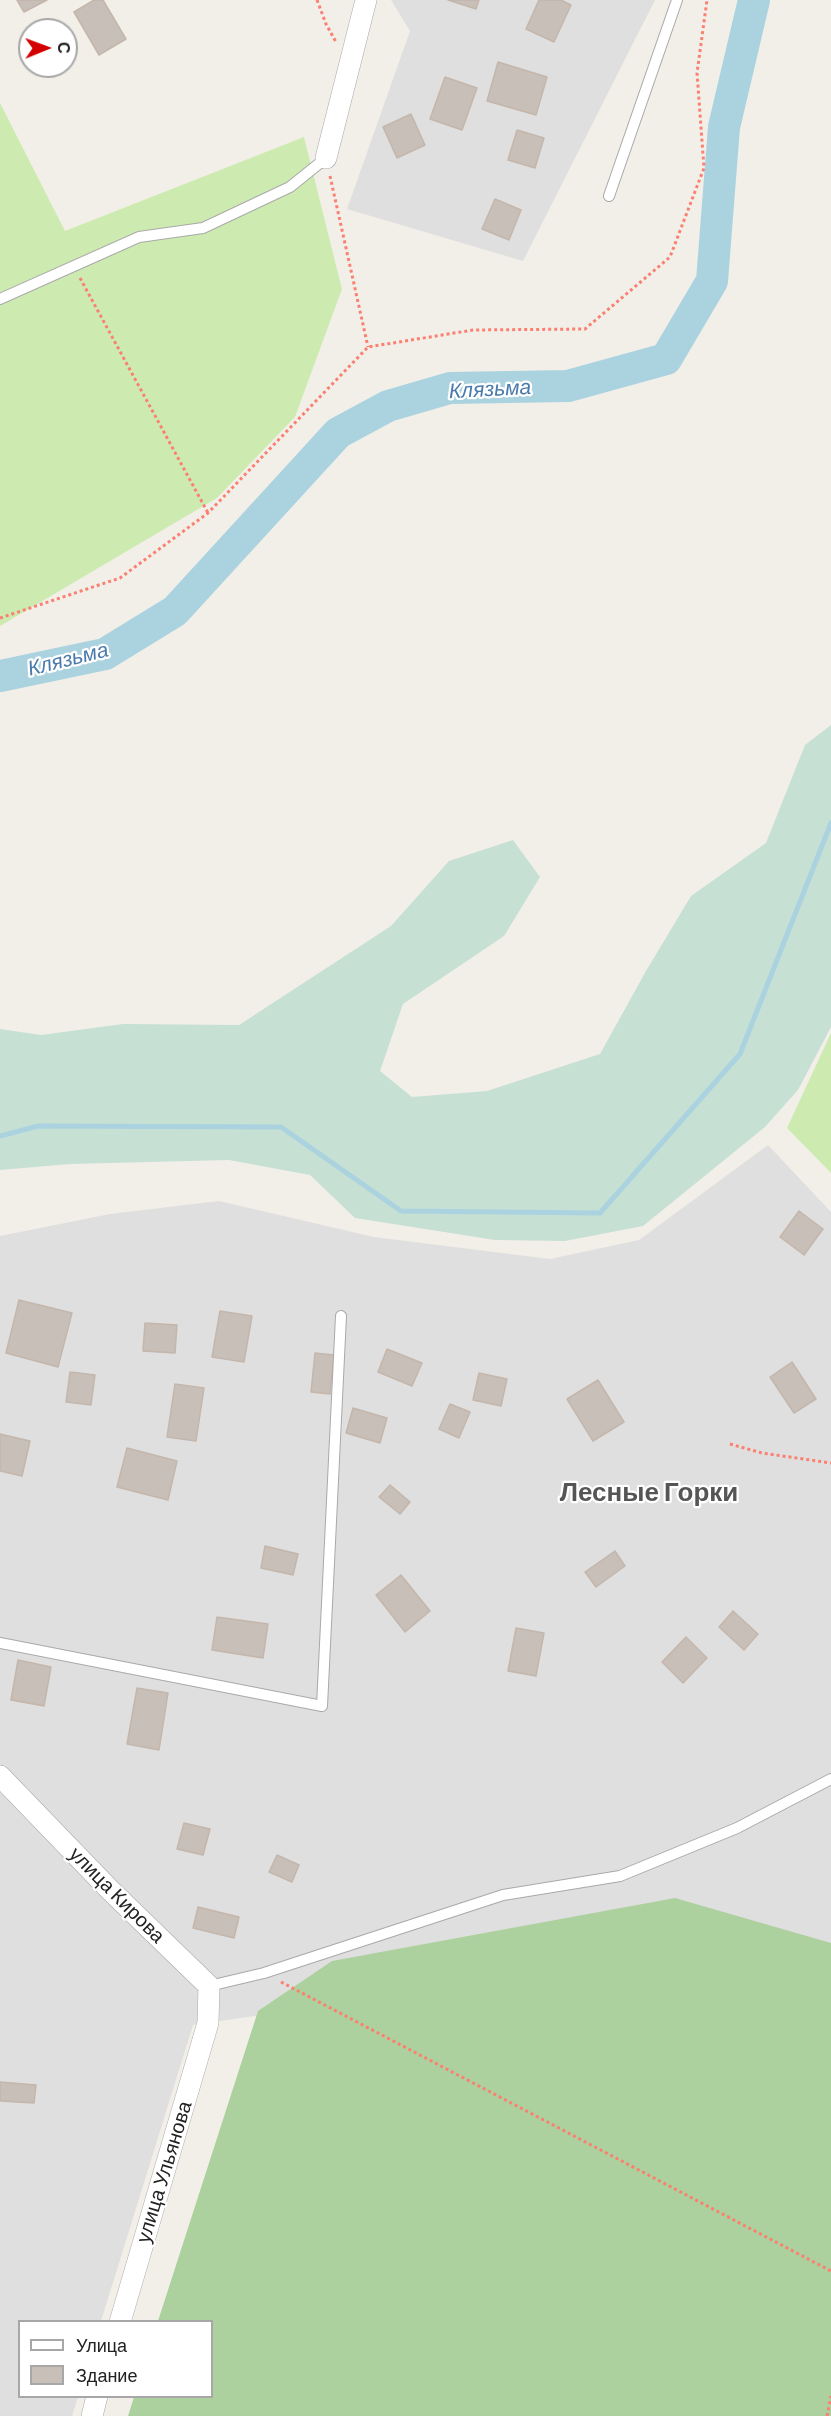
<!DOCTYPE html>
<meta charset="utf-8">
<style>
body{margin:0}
#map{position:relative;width:831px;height:2416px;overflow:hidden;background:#f2efe9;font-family:Barlow,sans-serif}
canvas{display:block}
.legend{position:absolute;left:18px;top:2320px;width:195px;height:78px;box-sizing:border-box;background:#fff;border:2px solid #a7a7a7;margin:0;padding:8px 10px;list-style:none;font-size:18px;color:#222}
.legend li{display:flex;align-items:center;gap:12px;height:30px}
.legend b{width:30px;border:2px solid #a7a7a7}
.north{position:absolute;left:18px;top:18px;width:60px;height:60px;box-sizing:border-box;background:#fff;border:2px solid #a7a7a7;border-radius:50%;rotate:89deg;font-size:16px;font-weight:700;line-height:24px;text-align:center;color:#222}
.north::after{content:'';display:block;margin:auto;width:21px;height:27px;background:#d40000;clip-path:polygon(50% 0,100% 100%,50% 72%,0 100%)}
</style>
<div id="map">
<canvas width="831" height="2416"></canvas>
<ul class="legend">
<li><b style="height:8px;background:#fff"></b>Улица</li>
<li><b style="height:16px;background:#c7bfb8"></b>Здание</li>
</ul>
<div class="north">С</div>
</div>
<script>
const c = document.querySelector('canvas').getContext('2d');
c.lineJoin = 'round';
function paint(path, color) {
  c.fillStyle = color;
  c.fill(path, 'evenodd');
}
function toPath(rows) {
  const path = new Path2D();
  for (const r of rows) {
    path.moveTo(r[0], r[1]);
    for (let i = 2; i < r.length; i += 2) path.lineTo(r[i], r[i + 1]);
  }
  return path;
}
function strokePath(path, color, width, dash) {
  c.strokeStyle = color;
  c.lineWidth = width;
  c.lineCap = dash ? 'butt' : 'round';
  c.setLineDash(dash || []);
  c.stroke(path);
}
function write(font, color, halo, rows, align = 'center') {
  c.font = font + ' Barlow,sans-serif';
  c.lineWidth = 4.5;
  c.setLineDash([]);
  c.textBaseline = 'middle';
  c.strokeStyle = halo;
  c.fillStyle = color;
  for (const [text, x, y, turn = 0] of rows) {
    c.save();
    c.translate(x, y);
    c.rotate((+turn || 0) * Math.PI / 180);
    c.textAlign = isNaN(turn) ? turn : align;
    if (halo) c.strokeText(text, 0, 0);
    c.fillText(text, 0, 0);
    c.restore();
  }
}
const residential = toPath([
 [391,0,655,0,523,261,347,209,410,31],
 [768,1145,831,1212,831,2134,669,1955,193,2025,101,2321,20,2322,20,2396,78,2397,72,2416,0,2416,0,1236,110,1214,219,1201,374,1237,550,1259,639,1240]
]);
const grass = toPath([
 [0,103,65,231,304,137,342,289,295,417,217,498,0,626],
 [831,1033,831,1173,787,1128]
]);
const forest = toPath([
 [675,1898,831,1943,831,2416,128,2416,134,2397,212,2396,212,2322,158,2321,258,2011,332,1961]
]);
const wetland = toPath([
 [831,725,831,1027,798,1090,765,1127,643,1226,565,1241,495,1240,355,1218,310,1175,229,1160,70,1164,0,1170,0,1029,41,1035,123,1024,239,1025,391,926,449,861,513,840,540,877,504,936,403,1004,380,1071,412,1097,487,1091,600,1054,646,971,691,896,766,843,805,745]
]);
const stream = toPath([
 [0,1136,38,1126,281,1127,401,1211,600,1213,740,1054,831,823]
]);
const river = toPath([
 [0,676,105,654,175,611,338,433,388,406,450,388,568,386,666,359,712,281,724,127,754,0]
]);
const building = toPath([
 [17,0,47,0,24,12,17,0],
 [94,0,103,0,126,39,99,55,74,12,94,0],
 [448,0,479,0,476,9,448,0],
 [539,0,561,0,571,5,554,42,526,29,539,0],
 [498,62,547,77,536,115,487,101,498,62],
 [445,77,477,88,462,130,430,119,445,77],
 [411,114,425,145,397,158,383,127,411,114],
 [517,130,544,138,535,168,508,160,517,130],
 [495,199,521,210,509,240,482,229,495,199],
 [799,1211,823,1229,804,1255,780,1237,799,1211],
 [19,1300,72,1313,58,1367,6,1353,19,1300],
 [220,1311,252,1316,244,1362,212,1357,220,1311],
 [145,1323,177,1325,175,1353,143,1351,145,1323],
 [387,1349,422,1363,412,1386,378,1372,387,1349],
 [315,1353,334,1355,330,1394,311,1392,315,1353],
 [792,1362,816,1399,794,1413,770,1377,792,1362],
 [70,1372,95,1375,91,1405,66,1402,70,1372],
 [479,1373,507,1379,501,1406,473,1400,479,1373],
 [598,1380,624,1422,593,1441,567,1399,598,1380],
 [175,1384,204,1388,196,1441,167,1437,175,1384],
 [450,1404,470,1412,459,1438,439,1429,450,1404],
 [353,1408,387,1418,380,1443,346,1433,353,1408],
 [0,1434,30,1441,22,1476,0,1471,0,1434],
 [127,1448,177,1461,168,1500,117,1487,127,1448],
 [390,1485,410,1502,400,1514,379,1497,390,1485],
 [265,1546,298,1554,293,1575,261,1568,265,1546],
 [615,1551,625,1566,596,1587,585,1572,615,1551],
 [401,1575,430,1611,405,1632,376,1595,401,1575],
 [733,1611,758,1634,744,1650,719,1627,733,1611],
 [217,1617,268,1624,263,1658,212,1650,217,1617],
 [516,1628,544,1633,536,1676,508,1671,516,1628],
 [686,1637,707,1658,683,1683,662,1662,686,1637],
 [18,1660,51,1667,44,1706,11,1700,18,1660],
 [137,1688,168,1693,159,1750,127,1744,137,1688],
 [184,1823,210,1829,203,1855,177,1849,184,1823],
 [277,1855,299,1865,292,1882,269,1872,277,1855],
 [198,1907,239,1917,234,1938,193,1928,198,1907],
 [0,2082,36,2085,34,2103,0,2101,0,2082]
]);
const path = toPath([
 [317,0,326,24,336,42],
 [330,176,368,347],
 [80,278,208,513],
 [0,618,120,578,208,513,368,347,473,330,585,329,670,257,704,168,697,73,707,0],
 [730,1444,762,1453,831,1463],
 [281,1982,831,2271],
 [827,2416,831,2396]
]);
const lane = toPath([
 [609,196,677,0],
 [0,299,139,237,203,228,290,187,326,158],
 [0,1643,322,1706,341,1316],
 [209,1986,264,1973,503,1895,620,1876,737,1828,831,1779]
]);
const street = toPath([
 [326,158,366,0],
 [0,1776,110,1890,209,1986,208,2023,120,2322],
 [92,2416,97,2396]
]);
const streetNames = [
 ["улица Кирова",117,1895,45],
 ["улица Ульянова",164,2172,-73]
];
const waterNames = [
 ["Клязьма",490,389,-3],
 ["Клязьма",68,659,-14]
];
const districtNames = [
 ["Лесные Горки",649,1492]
];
paint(residential, '#e0dfdf');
paint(grass, '#cdebb0');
paint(forest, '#add19e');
paint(wetland, '#c6e0d4');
strokePath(stream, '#aad3df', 5);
strokePath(river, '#aad3df', 32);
paint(building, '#c7bfb8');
strokePath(building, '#c4b6ab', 1.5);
strokePath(lane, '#a9a9a9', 12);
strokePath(street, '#a9a9a9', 22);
strokePath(path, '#fa8072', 3, [3, 3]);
strokePath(lane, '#fff', 10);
strokePath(street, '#fff', 21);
write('20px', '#222', '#fff', streetNames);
write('italic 21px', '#4a7aab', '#fff', waterNames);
write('bold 26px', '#555', '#fff', districtNames);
</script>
